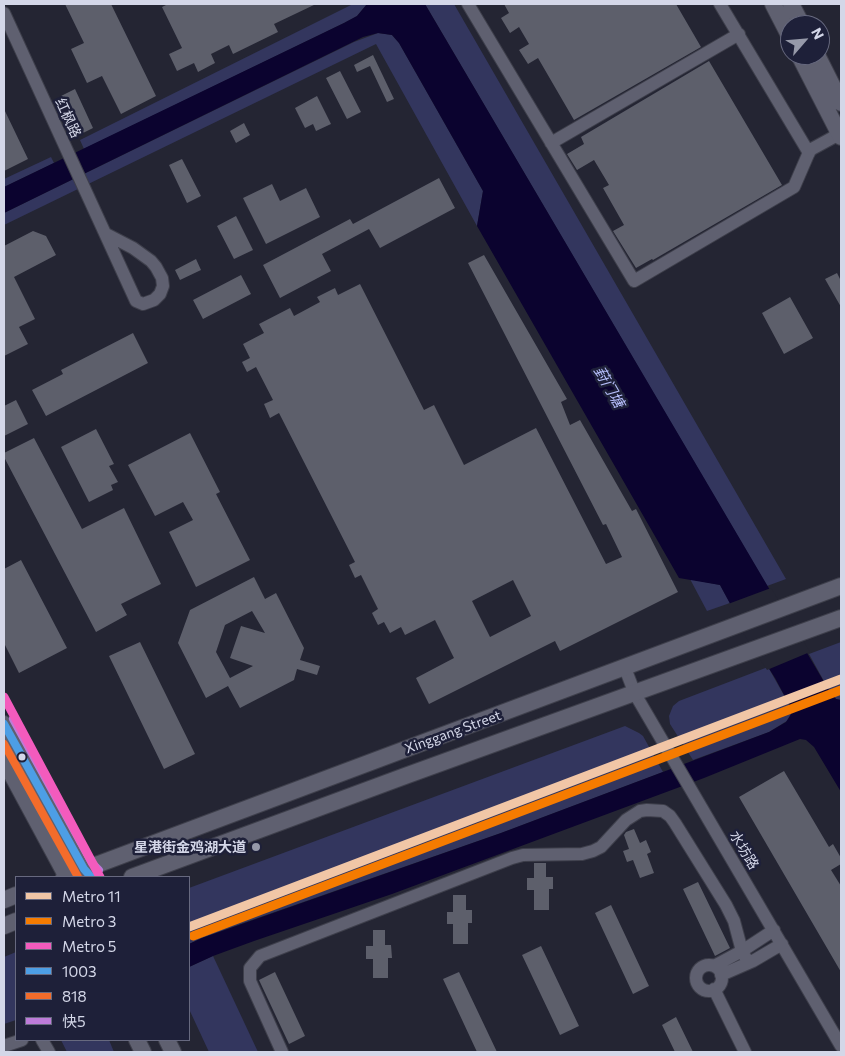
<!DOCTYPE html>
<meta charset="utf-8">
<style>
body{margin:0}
#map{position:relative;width:845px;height:1056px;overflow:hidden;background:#242533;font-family:Commissioner,"Noto Sans SC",sans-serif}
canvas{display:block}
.frame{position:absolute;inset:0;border:5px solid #d4d7e8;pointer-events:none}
.legend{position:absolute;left:15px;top:876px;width:175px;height:165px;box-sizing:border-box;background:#1e2039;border:1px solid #67697f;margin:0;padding:6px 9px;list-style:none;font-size:15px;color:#d4d7e8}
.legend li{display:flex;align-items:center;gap:10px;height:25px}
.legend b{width:25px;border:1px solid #67697f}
.north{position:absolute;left:780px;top:15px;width:50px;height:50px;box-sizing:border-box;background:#1e2039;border:1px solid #67697f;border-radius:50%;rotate:63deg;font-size:14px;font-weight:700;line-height:20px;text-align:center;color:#d4d7e8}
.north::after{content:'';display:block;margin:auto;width:18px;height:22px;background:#9699a9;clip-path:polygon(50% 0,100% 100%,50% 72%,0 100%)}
</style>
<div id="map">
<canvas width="845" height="1056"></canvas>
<div class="frame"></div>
<ul class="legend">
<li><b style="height:6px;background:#f1c6a6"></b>Metro 11</li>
<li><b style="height:6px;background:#f57b00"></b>Metro 3</li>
<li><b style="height:6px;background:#f35bbd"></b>Metro 5</li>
<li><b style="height:6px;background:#4d9ee5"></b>1003</li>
<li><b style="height:6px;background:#f36c2b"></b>818</li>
<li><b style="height:6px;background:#bd7bd9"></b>快5</li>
</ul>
<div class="north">N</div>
</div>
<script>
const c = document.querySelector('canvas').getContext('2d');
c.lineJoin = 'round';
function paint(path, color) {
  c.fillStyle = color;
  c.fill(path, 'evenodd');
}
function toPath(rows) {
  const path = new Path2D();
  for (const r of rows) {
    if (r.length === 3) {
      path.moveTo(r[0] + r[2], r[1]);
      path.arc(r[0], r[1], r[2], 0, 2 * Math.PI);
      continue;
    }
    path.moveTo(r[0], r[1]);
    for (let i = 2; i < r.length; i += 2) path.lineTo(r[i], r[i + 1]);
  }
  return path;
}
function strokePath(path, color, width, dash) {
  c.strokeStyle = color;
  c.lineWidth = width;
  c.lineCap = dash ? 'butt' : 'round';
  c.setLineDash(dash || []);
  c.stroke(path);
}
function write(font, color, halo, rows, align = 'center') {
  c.font = font + ' Commissioner,"Noto Sans SC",sans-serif';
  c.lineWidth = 5;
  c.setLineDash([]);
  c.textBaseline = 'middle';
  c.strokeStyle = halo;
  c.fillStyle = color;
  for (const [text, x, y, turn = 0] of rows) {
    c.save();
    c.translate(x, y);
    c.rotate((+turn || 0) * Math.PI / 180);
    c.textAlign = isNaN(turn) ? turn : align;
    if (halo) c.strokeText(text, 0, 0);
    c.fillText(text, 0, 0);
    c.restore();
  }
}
const green = toPath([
 [353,4,367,4,357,16,344,23,84,149,80,140],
 [425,4,454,4,786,579,767,586],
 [378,33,392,35,399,43,483,191,477,226,376,44,4,225,4,213,354,42],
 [51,157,54,163,4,187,4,179],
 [690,579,720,585,730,603,707,611],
 [841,642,841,700,836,699,830,692,809,654],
 [768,667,790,706,792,711,790,719,769,732,693,760,670,724,669,716,673,706,679,701],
 [625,726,639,733,643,736,663,772,501,833,246,922,202,938,189,944,189,888],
 [16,952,16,1020,4,1024,4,957],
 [213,956,258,1052,209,1052,189,1009,189,967],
 [61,1040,109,1040,114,1052,67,1052]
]);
const water = toPath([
 [367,4,425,4,830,692,836,699,841,700,841,792,814,747,806,740,800,739,704,778,392,894,254,941,213,956,189,967,189,944,202,938,501,833,769,732,786,722,791,714,790,706,775,678,742,626,720,585,679,578,477,226,483,191,399,43,392,35,378,33,363,37,4,213,4,187,344,23,357,16]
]);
const pier = toPath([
 [771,588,810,652,767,670,740,628,728,604]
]);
const building = toPath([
 [65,4,111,4,156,96,121,114,102,76,87,83,71,49,84,43],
 [168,4,316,4,274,24,278,32,233,54,229,45,211,54,215,63,198,72,194,63,177,71,169,54,182,48,162,7],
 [504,4,676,4,701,47,574,120,538,58,528,64,519,50,529,44,519,27,510,33,501,18,509,13],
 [373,55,394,99,387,102,370,66,357,72,354,65],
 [709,61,782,185,653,260,652,259,636,268,613,231,624,225,603,188,609,185,594,160,577,170,567,154,584,144,581,137],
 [340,71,361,112,347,119,326,78],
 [75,89,93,128,79,135,61,96],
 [317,96,331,124,316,131,313,124,305,128,295,108],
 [4,109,28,159,4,171],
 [244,123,250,135,236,143,230,131],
 [182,159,201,196,187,203,169,165],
 [439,178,455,208,380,248,369,229,322,254,331,271,280,298,263,265,350,219,353,224],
 [272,184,280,201,306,188,320,217,266,244,243,198],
 [236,216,253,250,234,259,217,226],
 [33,231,46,236,56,255,14,277,35,319,19,327,28,344,4,356,4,246],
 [484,255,567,399,561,402,570,425,580,420,632,511,636,509,678,592,560,651,555,641,429,704,416,678,454,658,435,620,405,635,401,627,390,633,384,622,378,625,372,613,378,609,361,575,355,578,349,565,355,562,279,413,270,418,264,404,273,400,256,367,247,372,242,362,250,358,243,344,264,333,259,324,290,308,294,316,320,302,317,297,335,288,338,295,360,284,424,410,434,405,464,465,536,428,606,564,622,557,606,524,603,525,468,263],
 [513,580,531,616,490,637,472,601],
 [196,259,201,270,180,280,175,270],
 [837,273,841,281,841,307,825,279],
 [241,275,251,294,203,319,193,300],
 [790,297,813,338,784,354,762,313],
 [133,333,148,363,46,416,32,390,63,374,61,370],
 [16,400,28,424,4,436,4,406],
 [96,429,114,464,109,466,118,482,111,485,113,490,89,502,61,447],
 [190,433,220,492,216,494,250,560,196,587,169,532,193,520,183,502,155,516,128,465],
 [34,438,82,529,124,508,161,584,121,604,127,615,96,632,4,457,4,453],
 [21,560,67,648,19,673,4,643,4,569],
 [254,577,265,599,276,593,304,648,300,660,320,666,317,675,297,669,294,680,240,708,228,686,206,698,178,643,190,610],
 [252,611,265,633,241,626,230,658,253,666,230,678,216,652,225,625],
 [140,642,195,754,164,769,109,656],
 [784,771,829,847,833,844,841,858,841,864,831,870,841,886,841,972,739,797],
 [634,829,640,843,646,840,651,852,647,854,654,873,640,878,633,860,627,862,623,851,629,849,624,835,626,832],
 [534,863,546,863,546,877,553,877,553,889,549,889,549,910,534,910,534,890,527,890,527,878,534,878],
 [698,882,730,948,715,956,683,889],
 [453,895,466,895,466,910,472,910,472,923,468,923,468,944,453,944,453,924,447,924,447,912,453,912],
 [611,905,649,986,633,994,595,913],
 [373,930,385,930,385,945,391,945,392,958,388,958,388,978,373,978,373,959,366,959,366,946,373,946],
 [541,946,579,1026,560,1035,522,955],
 [275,972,305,1036,289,1044,259,980],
 [459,972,497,1052,477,1052,443,979],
 [676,1017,693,1052,675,1052,662,1025]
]);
const minor = toPath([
 [468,4,634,281,794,187,810,150,832,138,839,132],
 [720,4,809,153],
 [4,13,136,301,143,304,154,300,160,294,163,286,162,278,156,267,151,261,133,248,106,234],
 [551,143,739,34],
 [625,668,635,694,841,1046],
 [709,978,13],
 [714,966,742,951,774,930],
 [721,975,753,961,782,944],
 [714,989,745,1052],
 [42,1040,49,1052],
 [4,1046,22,1040],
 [282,1052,250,981,250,968,260,956,512,858,523,855,582,854,593,851,601,847,626,820,640,811,647,810,663,811,670,816,675,823,726,905,734,921,742,951,748,962]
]);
const major = toPath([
 [773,4,790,37],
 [791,4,802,25],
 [799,55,841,137],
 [817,55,841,103],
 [4,724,84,869,91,877],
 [4,760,67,877],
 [64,877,841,586],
 [132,877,405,776,841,618],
 [4,900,16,895],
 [4,926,16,921],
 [137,1040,143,1052],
 [167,1040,173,1052]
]);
const bus1 = toPath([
 [4,724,84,869,91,877]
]);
const bus2 = toPath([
 [4,744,78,877]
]);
const bus3 = toPath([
 [13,719,92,863,99,870]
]);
const metro1 = toPath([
 [189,927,841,679]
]);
const metro2 = toPath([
 [193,936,841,690]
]);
const metro3 = toPath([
 [4,697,100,877]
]);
const markers = [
 [22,757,4.5,"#d4d7e8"],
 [256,847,5,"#9699a9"]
];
const streetNames = [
 ["红枫路",68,118,65],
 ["Xinggang Street",453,732,-20],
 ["水坊路",744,850,59]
];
const poiNames = [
 ["星港街金鸡湖大道",246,847]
];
const waterNames = [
 ["葑门塘",609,387,60]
];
paint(green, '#33365e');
paint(water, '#0b032f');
paint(pier, '#242533');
paint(building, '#5d5f6b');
strokePath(minor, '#3e3f4b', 14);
strokePath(major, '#3e3f4b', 18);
strokePath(minor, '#5f6070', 12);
strokePath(major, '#5f6070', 16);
strokePath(bus1, '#4d9ee5', 8);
strokePath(bus2, '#f36c2b', 8);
strokePath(bus3, '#bd7bd9', 8);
strokePath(metro1, '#f1c6a6', 9);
strokePath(metro2, '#f57b00', 9);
strokePath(metro3, '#f35bbd', 9);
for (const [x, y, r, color] of markers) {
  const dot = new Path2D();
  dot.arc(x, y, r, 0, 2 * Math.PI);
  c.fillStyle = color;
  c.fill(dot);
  strokePath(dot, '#1e2039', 2);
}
write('14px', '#d4d7e8', '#1e2039', streetNames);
write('bold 14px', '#d4d7e8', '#1e2039', poiNames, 'right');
write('italic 15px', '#b4bcf8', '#1e2039', waterNames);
</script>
